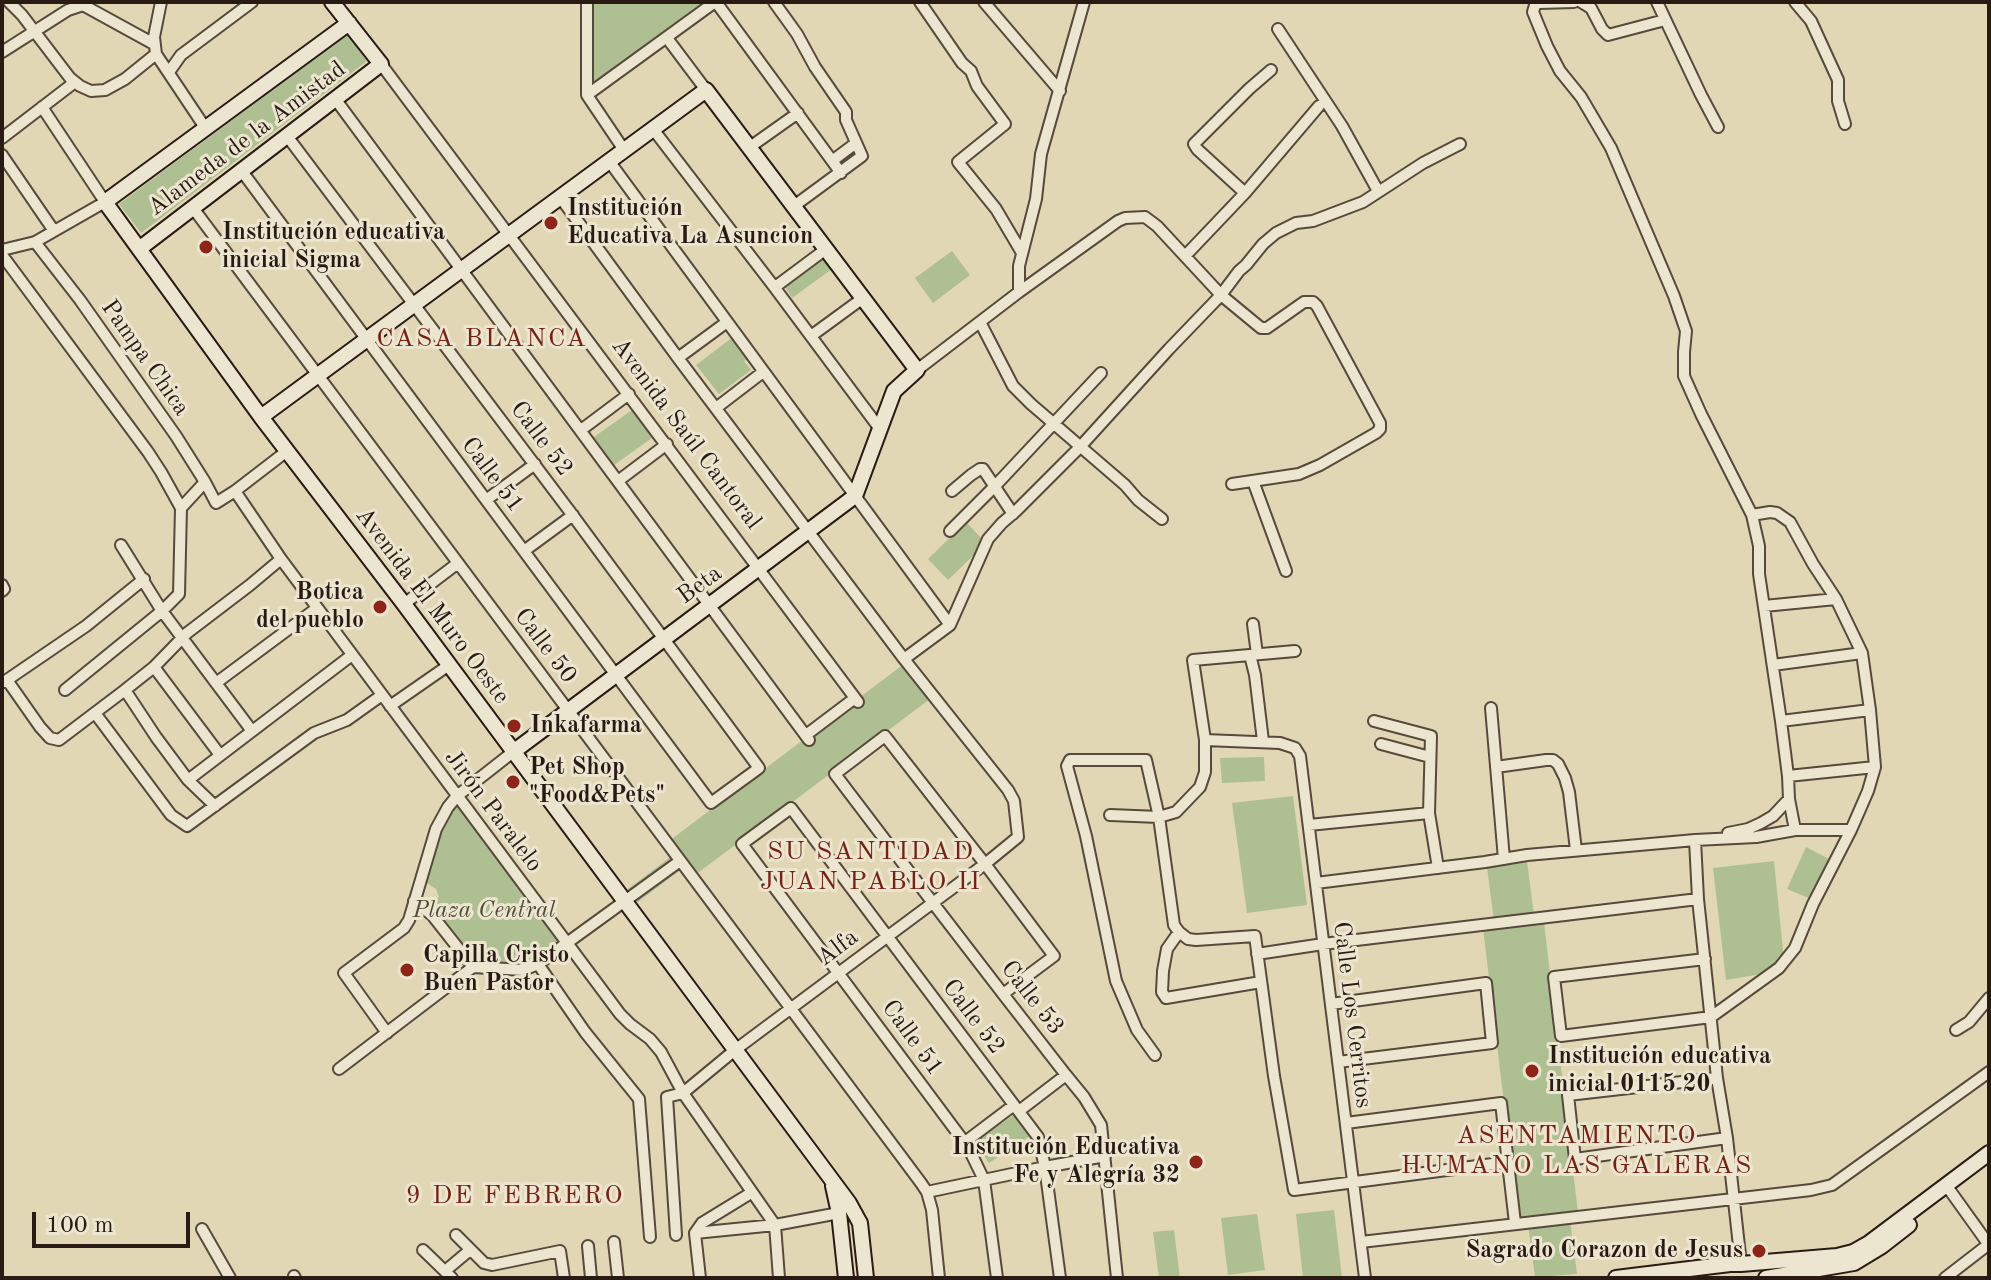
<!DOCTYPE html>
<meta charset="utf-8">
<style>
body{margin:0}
#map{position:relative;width:1991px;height:1280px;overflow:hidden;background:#e1d7b5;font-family:"Old Standard TT",serif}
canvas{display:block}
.frame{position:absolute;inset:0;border:4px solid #291a14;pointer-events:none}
.scale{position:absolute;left:32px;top:1212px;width:158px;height:36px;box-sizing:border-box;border:4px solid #291a14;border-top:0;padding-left:10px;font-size:24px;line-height:28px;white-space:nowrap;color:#291a14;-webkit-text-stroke:6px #ece5cf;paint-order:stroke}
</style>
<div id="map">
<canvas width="1991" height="1280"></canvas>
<div class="frame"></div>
<div class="scale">100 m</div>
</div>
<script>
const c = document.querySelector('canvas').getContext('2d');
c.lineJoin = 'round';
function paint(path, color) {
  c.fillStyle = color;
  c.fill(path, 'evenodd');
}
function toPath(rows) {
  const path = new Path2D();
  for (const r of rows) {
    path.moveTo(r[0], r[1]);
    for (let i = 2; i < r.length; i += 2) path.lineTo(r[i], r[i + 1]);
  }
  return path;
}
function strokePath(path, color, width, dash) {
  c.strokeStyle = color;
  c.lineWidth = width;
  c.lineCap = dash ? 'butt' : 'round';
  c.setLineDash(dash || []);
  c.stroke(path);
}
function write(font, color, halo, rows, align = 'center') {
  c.font = font + ' "Old Standard TT",serif';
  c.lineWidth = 6;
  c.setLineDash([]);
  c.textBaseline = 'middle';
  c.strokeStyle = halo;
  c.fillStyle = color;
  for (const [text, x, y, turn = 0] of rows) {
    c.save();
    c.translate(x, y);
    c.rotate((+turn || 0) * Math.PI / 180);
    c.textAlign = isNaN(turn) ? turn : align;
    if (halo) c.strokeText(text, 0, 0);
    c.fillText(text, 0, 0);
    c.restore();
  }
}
const green = toPath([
 [593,2,704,2,592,84,588,83],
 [347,35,367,61,141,233,119,204],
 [952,251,970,275,933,303,915,278],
 [823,256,832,269,792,298,783,284],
 [733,337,749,358,744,361,751,370,719,394,696,365],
 [632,410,652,438,614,465,594,437],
 [966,522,986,543,948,580,928,559],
 [904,664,930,699,695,875,687,865,638,902,628,889,677,852,669,841],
 [1264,757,1265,781,1222,783,1220,758],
 [1293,796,1307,905,1247,913,1232,803],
 [457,804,558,942,526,964,506,965,471,961,423,902,439,897,436,889,422,880,447,820],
 [1806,847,1833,861,1813,900,1787,889],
 [1527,861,1534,916,1494,921,1487,867],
 [1774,861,1785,970,1726,980,1713,868],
 [1544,922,1578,1213,1518,1220,1483,928],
 [1018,1112,1033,1134,989,1163,975,1142],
 [1334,1210,1342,1278,1303,1278,1296,1214],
 [1257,1214,1265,1270,1228,1275,1221,1218],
 [1570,1220,1577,1274,1535,1277,1528,1225],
 [1174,1230,1180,1278,1159,1278,1153,1232]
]);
const street = toPath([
 [9,2,22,15,70,78,80,86,91,91,105,90,125,79,156,54],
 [81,2,83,5,154,44],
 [161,2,154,37,156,54,206,129],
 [587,2,587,95,624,150],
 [716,2,841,173],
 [774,2,797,34,815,67,846,112,846,120,862,156,794,206],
 [920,2,962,63,971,71,977,86,1005,124,958,162,996,209,1022,253],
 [984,2,1060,91],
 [1574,2,1539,3,1535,5,1533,12,1547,46,1560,71,1581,97,1611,148,1674,296,1686,331,1684,352,1684,376,1701,414,1752,515,1759,546,1759,574,1781,721,1788,776,1789,799,1795,830],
 [1581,2,1591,8,1602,29,1608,35,1665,20],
 [1657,2,1701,95,1718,127],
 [1795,2,1811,21,1838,80,1838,101,1845,124],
 [1278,29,1342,126,1378,191],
 [667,38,706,90],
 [2,52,68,10,83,5],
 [381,64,858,702],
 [169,72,181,55,252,2],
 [587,95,715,2],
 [336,100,809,740],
 [653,129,775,288,880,429],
 [2,138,75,82],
 [750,147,798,113],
 [2,155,54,231],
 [609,161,950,625],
 [832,161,856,143],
 [241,170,711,803,759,768,571,513,287,136],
 [1245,193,1197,149,1194,144,1249,89,1271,70],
 [560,197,678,358,904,659,1008,790,1014,801,1018,837,985,864,735,1050,683,1093,667,1097,676,1235],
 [193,208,921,1183,927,1192,932,1210,939,1278],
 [35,242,80,300,176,436,205,482,216,503,235,491,287,451],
 [2,250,35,242,105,202,42,107],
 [2,255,148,452,161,472,181,508,179,594,162,611,65,690],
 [1186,255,1245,193,1319,106],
 [775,287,826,249],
 [1019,292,1019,266,1036,199,1041,154,1084,2],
 [980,322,1013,386,1031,404,1125,485,1138,500,1162,519],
 [811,336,863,298],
 [678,358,727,322],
 [917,370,1019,292,1118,221,1125,218,1145,217,1157,226,1221,295,1261,328,1267,328,1304,302,1313,302,1317,306,1380,423,1380,429,1376,433,1320,465,1299,474,1232,484],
 [716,408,763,372],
 [581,430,629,394],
 [618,481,667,444],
 [1253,481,1286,571],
 [235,491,281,559,620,1014,630,1024,650,1039,661,1052,683,1093,775,1225,779,1278],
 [952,491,971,475,980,469,983,469,1013,514],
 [486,500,535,464],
 [181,508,205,482],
 [950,531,995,486,1101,373],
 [121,545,162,611,252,731],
 [524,551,573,515],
 [2,585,4,589,2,591],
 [404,604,458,563],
 [1764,606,1836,599],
 [1253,624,1257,654],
 [1250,655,1255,675,1263,741],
 [904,659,950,625,988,539,1002,523,1016,511,1080,447,1169,349,1221,295,1239,271,1246,265,1263,244,1276,233,1296,223,1313,221,1363,202,1423,163,1460,144],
 [1773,665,1862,653],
 [154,667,220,755],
 [7,680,40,727,50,738,59,740,125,690,154,667,187,633,250,585,281,559],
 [4,682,86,626,144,579],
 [216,683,317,608],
 [125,690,156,737,188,780,215,806],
 [390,706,449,665],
 [1491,708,1504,859],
 [95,713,171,815,187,826,314,733,347,720,382,695],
 [1374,721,1431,736,1429,813,1438,868],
 [1781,721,1870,710],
 [806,735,855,698],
 [1205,740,1280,743,1295,748,1300,756,1365,1278],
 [1381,744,1430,757],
 [1496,767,1546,760,1553,760,1558,764,1565,778,1569,792,1576,850],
 [1788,776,1875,767],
 [188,780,352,655],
 [1110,815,1159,817,1176,812,1200,787,1205,772,1205,740,1193,660,1295,651],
 [1309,825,1429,813],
 [1728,833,1748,829,1761,823,1773,816,1789,799],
 [1695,840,1698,899,1717,1078,1727,1138,1741,1264],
 [1316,883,1485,862,1527,855,1695,840,1756,837,1795,830,1851,830],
 [414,901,432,915,473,967],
 [1179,932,1167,949,1163,971,1162,992,1166,998,1261,982],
 [1257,954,1323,944,1698,899],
 [1705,959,1554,977,1561,1036,1711,1017,1779,968,1795,948,1813,904,1851,830,1868,791,1875,767,1870,710,1862,653,1836,599,1813,564,1790,522,1777,513,1770,512,1752,515],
 [538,964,585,1032,639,1099,650,1237],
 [1003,994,1054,956,985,864,885,736,835,774,933,903,1003,994,1066,1075,1084,1097,1101,1125,1117,1278],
 [1331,1004,1486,983,1492,1043,1338,1062],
 [1956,1030,1969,1022,1989,998],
 [387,1033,344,973,404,928,409,920,436,829,448,807,457,796,513,752],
 [1155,1055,1137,1030,1116,981,1086,836,1067,766,1070,760,1146,760,1159,817,1174,925,1179,932,1188,939,1196,940,1255,936,1274,1076,1294,1190,1508,1162],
 [339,1069,473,967,523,970,538,964,680,861],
 [1717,1078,1568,1095,1575,1159,1727,1138],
 [1019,1111,1066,1075],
 [1346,1123,1501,1103,1515,1223],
 [965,1142,1014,1105],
 [1946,1185,1989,1245],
 [927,1192,1045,1167,1105,1156],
 [202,1229,230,1278],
 [695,1233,775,1225,839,1213],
 [456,1235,484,1263,492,1265,560,1251,564,1278],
 [614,1242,618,1278],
 [1361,1242,1811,1190,1832,1185,1989,1072],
 [588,1246,591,1278],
 [423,1250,452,1278],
 [445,1271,470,1250],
 [294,1276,295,1278],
 [700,1278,695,1233,702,1223,751,1193],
 [997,1278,984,1180,968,1147,742,844,791,808,1038,1137,1045,1167,1060,1278],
 [1945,1278,1989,1244]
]);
const secondary = toPath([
 [349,23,105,202,261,417,404,604,849,1203,860,1223,866,1278],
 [139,249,381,64,332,2],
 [261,417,706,90,917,370,894,391,855,496,513,752],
 [833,1186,839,1213,846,1278],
 [1616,1278,1730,1264,1741,1264,1837,1256,1853,1252,1869,1243,1989,1153],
 [1766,1278,1854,1263,1882,1246,1909,1225]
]);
const markers = [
 [551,223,8,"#8f2418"],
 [206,247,8,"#8f2418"],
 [380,607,8,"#8f2418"],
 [514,726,8,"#8f2418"],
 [513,782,8,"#8f2418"],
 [407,970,8,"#8f2418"],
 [1532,1071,8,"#8f2418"],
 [1196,1162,8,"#8f2418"],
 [1759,1251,8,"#8f2418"]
];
const streetNames = [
 ["Alameda de la Amistad",247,139,-37],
 ["Pampa Chica",145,358,55],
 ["Avenida Saúl Cantoral",686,434,53],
 ["Calle 52",541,439,53],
 ["Calle 51",492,475,53],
 ["Beta",700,585,-36],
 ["Avenida El Muro Oeste",432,606,53],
 ["Calle 50",545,646,53],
 ["Jirón Paralelo",493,811,53],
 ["Alfa",838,948,-37],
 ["Calle 53",1032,998,52],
 ["Calle Los Cerritos",1352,1015,83],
 ["Calle 52",973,1017,53],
 ["Calle 51",912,1038,54]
];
const poiNames = [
 ["Institución",567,209],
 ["Educativa La Asuncion",567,237],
 ["Institución educativa",222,233],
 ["inicial Sigma",222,261],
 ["Botica",364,593,"right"],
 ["del pueblo",364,621,"right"],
 ["Inkafarma",530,726],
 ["Pet Shop",529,768],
 ["\"Food&Pets\"",529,796],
 ["Capilla Cristo",423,956],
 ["Buen Pastor",423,984],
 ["Institución educativa",1548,1057],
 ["inicial 0115 20",1548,1085],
 ["Institución Educativa",1180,1148,"right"],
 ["Fe y Alegría 32",1180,1176,"right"],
 ["Sagrado Corazon de Jesus",1743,1251,"right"]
];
const parkNames = [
 ["Plaza Central",484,911]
];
const neighbourhoodNames = [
 ["CASA BLANCA",482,339],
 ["SU SANTIDAD",871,852],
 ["JUAN PABLO II",871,882],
 ["ASENTAMIENTO",1577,1136],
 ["HUMANO LAS GALERAS",1577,1166],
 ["9 DE FEBRERO",515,1196]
];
paint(green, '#aebf91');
strokePath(street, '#57493c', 14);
strokePath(secondary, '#291a14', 18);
strokePath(street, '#ece5cf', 10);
strokePath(secondary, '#ece5cf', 14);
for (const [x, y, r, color] of markers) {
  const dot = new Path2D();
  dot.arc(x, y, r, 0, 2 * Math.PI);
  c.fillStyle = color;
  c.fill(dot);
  strokePath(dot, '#ece5cf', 3);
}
write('24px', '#291a14', '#ece5cf', streetNames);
write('bold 24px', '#291a14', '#ece5cf', poiNames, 'left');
write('italic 24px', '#514c3a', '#ece5cf', parkNames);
c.letterSpacing = '2px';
write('26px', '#7a1f14', '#ece5cf', neighbourhoodNames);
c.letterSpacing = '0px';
</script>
